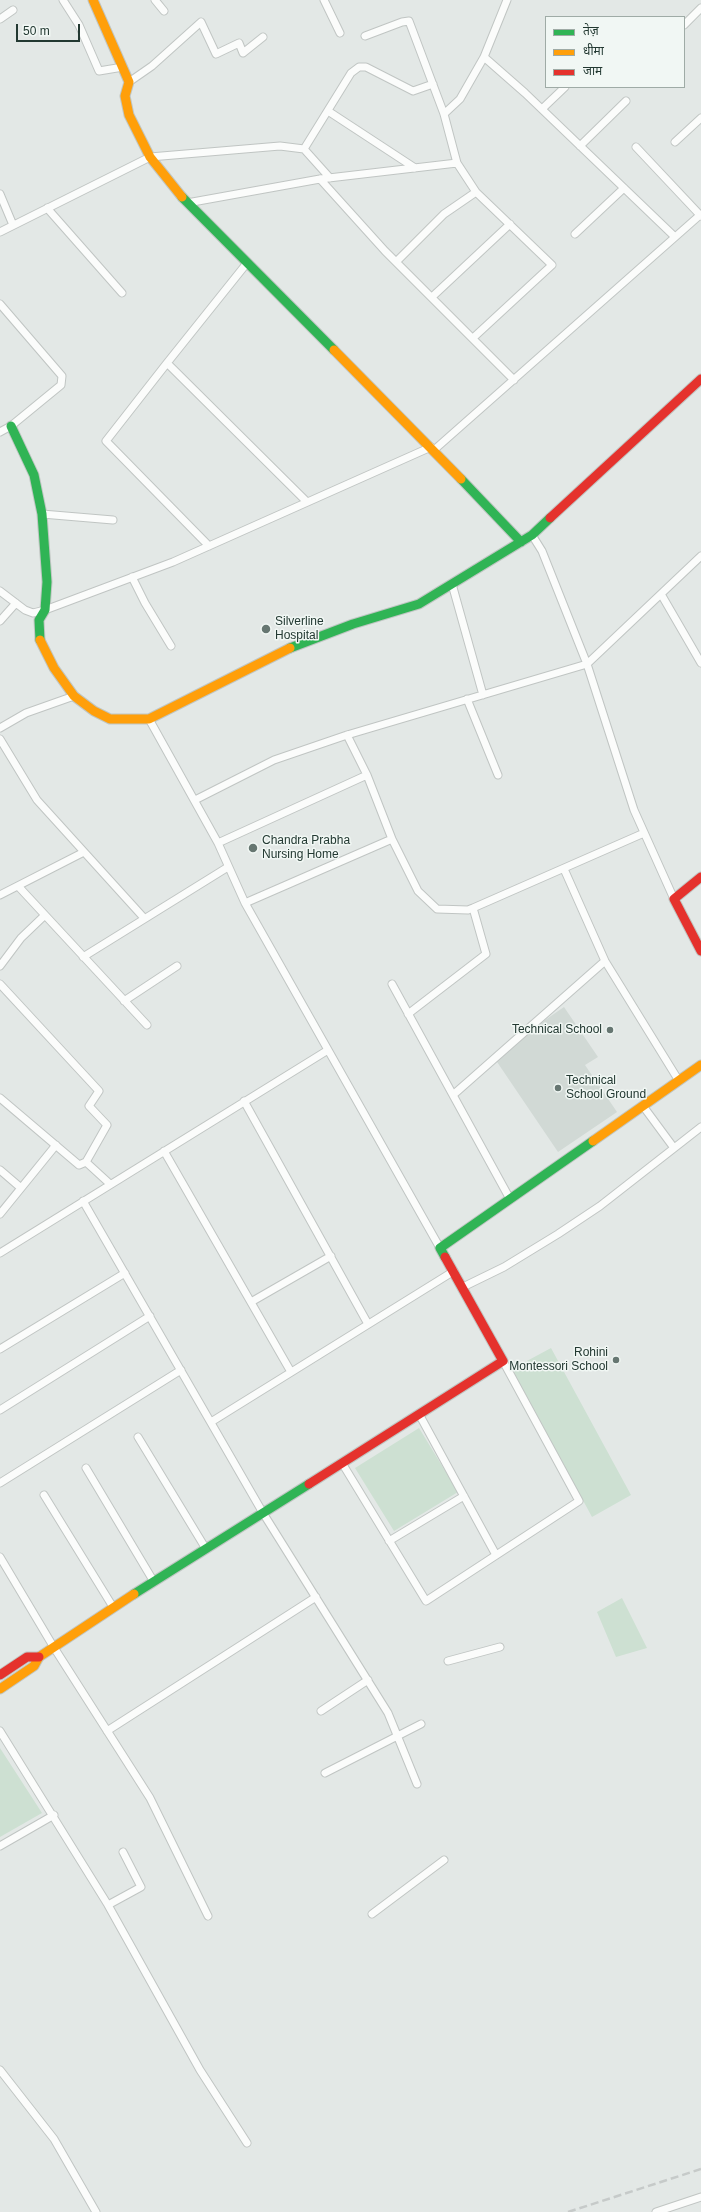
<!DOCTYPE html>
<meta charset="utf-8">
<style>
body{margin:0}
#map{position:relative;width:701px;height:2212px;overflow:hidden;background:#e3e8e6;font-family:Arial,"Noto Sans Devanagari",sans-serif}
canvas{display:block}
.legend{position:absolute;left:545px;top:16px;width:140px;height:72px;box-sizing:border-box;background:#f1f7f4;border:1px solid #9faba6;margin:0;padding:5px 7px;list-style:none;font-size:12px;color:#233932}
.legend li{display:flex;align-items:center;gap:8px;height:20px}
.legend b{width:20px;border:1px solid #9faba6}
.scale{position:absolute;left:16px;top:24px;width:64px;height:18px;box-sizing:border-box;border:2px solid #233932;border-top:0;padding-left:5px;font-size:12px;line-height:14px;white-space:nowrap;color:#233932;-webkit-text-stroke:3px #f1f7f4;paint-order:stroke}
</style>
<div id="map">
<canvas width="701" height="2212"></canvas>
<ul class="legend">
<li><b style="height:5px;background:#30b455"></b>तेज़</li>
<li><b style="height:5px;background:#ff9f0a"></b>धीमा</li>
<li><b style="height:5px;background:#e5322d"></b>जाम</li>
</ul>
<div class="scale">50 m</div>
</div>
<script>
const c = document.querySelector('canvas').getContext('2d');
c.lineJoin = 'round';
function paint(path, color) {
  c.fillStyle = color;
  c.fill(path, 'evenodd');
}
function toPath(rows) {
  const path = new Path2D();
  for (const r of rows) {
    path.moveTo(r[0], r[1]);
    for (let i = 2; i < r.length; i += 2) path.lineTo(r[i], r[i + 1]);
  }
  return path;
}
function strokePath(path, color, width, dash) {
  c.strokeStyle = color;
  c.lineWidth = width;
  c.lineCap = dash ? 'butt' : 'round';
  c.setLineDash(dash || []);
  c.stroke(path);
}
function write(font, color, halo, rows, align = 'center') {
  c.font = font + ' Arial,sans-serif';
  c.lineWidth = 3;
  c.setLineDash([]);
  c.textBaseline = 'middle';
  c.strokeStyle = halo;
  c.fillStyle = color;
  for (const [text, x, y, turn = 0] of rows) {
    c.save();
    c.translate(x, y);
    c.rotate((+turn || 0) * Math.PI / 180);
    c.textAlign = isNaN(turn) ? turn : align;
    if (halo) c.strokeText(text, 0, 0);
    c.fillText(text, 0, 0);
    c.restore();
  }
}
const built = toPath([
 [564,1007,598,1057,585,1065,617,1112,558,1152,493,1056]
]);
const green = toPath([
 [551,1348,631,1495,592,1517,512,1369],
 [419,1428,458,1492,394,1531,355,1468],
 [622,1598,647,1648,616,1657,597,1612],
 [0,1748,42,1813,0,1837]
]);
const street = toPath([
 [63,0,79,25,99,71,123,67],
 [155,0,164,11],
 [324,0,340,33],
 [0,19,13,10],
 [684,25,701,8],
 [365,36,402,22,409,21,444,114,457,163,476,192,552,265,473,338],
 [484,57,525,93,675,237],
 [129,82,152,66,201,22,216,54,239,43,243,53,263,37],
 [542,109,565,87],
 [328,111,415,168],
 [444,114,460,99,484,57,507,0],
 [675,142,701,118],
 [580,146,626,101],
 [636,147,701,216],
 [304,149,330,178],
 [320,179,385,251,514,380],
 [0,194,13,225],
 [187,203,320,179,457,163],
 [47,208,122,293],
 [0,232,150,157,280,146,304,149,351,73,359,67,366,67,413,91,433,84],
 [575,234,624,188],
 [397,261,444,214,476,192],
 [432,297,510,224],
 [0,304,62,376,61,385,11,426,0,432],
 [167,363,247,263],
 [434,450,700,215],
 [42,514,113,520],
 [532,535,542,551,587,664,634,810,674,899],
 [209,546,106,441,167,363,307,502],
 [132,577,145,603,171,646],
 [452,584,483,695],
 [0,591,25,610,33,613,45,610,173,562,431,447],
 [661,594,701,663],
 [0,621,16,603],
 [467,699,498,775],
 [149,719,218,843,245,903,440,1248],
 [0,728,26,713,74,696],
 [347,735,367,775,392,839,418,891,437,909,468,910,473,908,644,833],
 [0,739,37,800,144,918],
 [195,800,274,760,347,735,587,664,701,556],
 [218,843,367,775],
 [564,869,605,961,679,1081],
 [18,886,147,1025],
 [0,895,84,852],
 [245,903,392,839],
 [83,957,228,867],
 [0,966,21,938,45,915],
 [0,984,99,1091,89,1106,107,1125,86,1162],
 [392,984,510,1199],
 [124,1001,177,966],
 [408,1014,486,954,473,908],
 [453,1095,605,961],
 [0,1098,79,1165,86,1162,110,1184],
 [244,1101,368,1324],
 [643,1106,674,1148],
 [164,1151,291,1372],
 [0,1170,21,1188],
 [83,1201,263,1513,388,1713,417,1784],
 [0,1214,56,1145],
 [0,1253,328,1050],
 [463,1287,504,1267,558,1234,600,1206,701,1127],
 [251,1302,331,1256],
 [0,1349,125,1273],
 [0,1410,150,1316],
 [419,1414,496,1555],
 [211,1422,454,1271],
 [138,1437,206,1549],
 [342,1463,426,1601,579,1501,503,1361],
 [86,1468,154,1582],
 [0,1483,181,1370],
 [44,1495,113,1607],
 [389,1541,464,1496],
 [0,1557,53,1646,150,1798,208,1916],
 [448,1661,500,1647],
 [321,1711,368,1680],
 [0,1731,108,1905,200,2070,247,2143],
 [107,1731,316,1597],
 [325,1773,421,1724],
 [0,1846,54,1815],
 [108,1905,141,1887,123,1852],
 [372,1914,444,1860],
 [0,2070,54,2139,96,2212],
 [656,2212,701,2197]
]);
const fast = toPath([
 [182,197,334,350],
 [11,426,34,475,42,514,47,582,45,610,39,620,40,640],
 [461,479,521,542],
 [290,648,353,624,419,604,532,535,550,518],
 [445,1257,440,1248,593,1141],
 [134,1594,309,1484]
]);
const slow = toPath([
 [93,0,129,82,125,96,129,115,150,157,182,197],
 [334,350,461,479],
 [40,640,54,668,74,696,94,711,110,719,149,719,290,648],
 [593,1141,701,1065],
 [0,1689,34,1666,39,1657,134,1594]
]);
const jam = toPath([
 [550,518,701,379],
 [701,877,674,899,701,951],
 [309,1484,503,1361,445,1257],
 [0,1675,27,1657,39,1657]
]);
const rail = toPath([
 [568,2212,701,2169]
]);
const markers = [
 [266,629,5,"#667671"],
 [253,848,5,"#667671"],
 [610,1030,4,"#667671"],
 [558,1088,4,"#667671"],
 [616,1360,4,"#667671"]
];
const poiNames = [
 ["Silverline",275,622],
 ["Hospital",275,636],
 ["Chandra Prabha",262,841],
 ["Nursing Home",262,855],
 ["Technical School",602,1030,"right"],
 ["Technical",566,1081],
 ["School Ground",566,1095],
 ["Rohini",608,1353,"right"],
 ["Montessori School",608,1367,"right"]
];
paint(built, '#d1d9d5');
paint(green, '#cde0d2');
strokePath(street, '#c0c5c3', 9);
strokePath(fast, '#c0c6c3', 11);
strokePath(slow, '#c0c6c3', 11);
strokePath(jam, '#c0c6c3', 11);
strokePath(street, '#fbfcfb', 7);
strokePath(fast, '#30b455', 9);
strokePath(slow, '#ff9f0a', 9);
strokePath(jam, '#e5322d', 9);
strokePath(rail, '#c6cac9', 2.5, [8, 4]);
for (const [x, y, r, color] of markers) {
  const dot = new Path2D();
  dot.arc(x, y, r, 0, 2 * Math.PI);
  c.fillStyle = color;
  c.fill(dot);
  strokePath(dot, '#f1f7f4', 1.5);
}
write('12px', '#233932', '#f1f7f4', poiNames, 'left');
</script>
